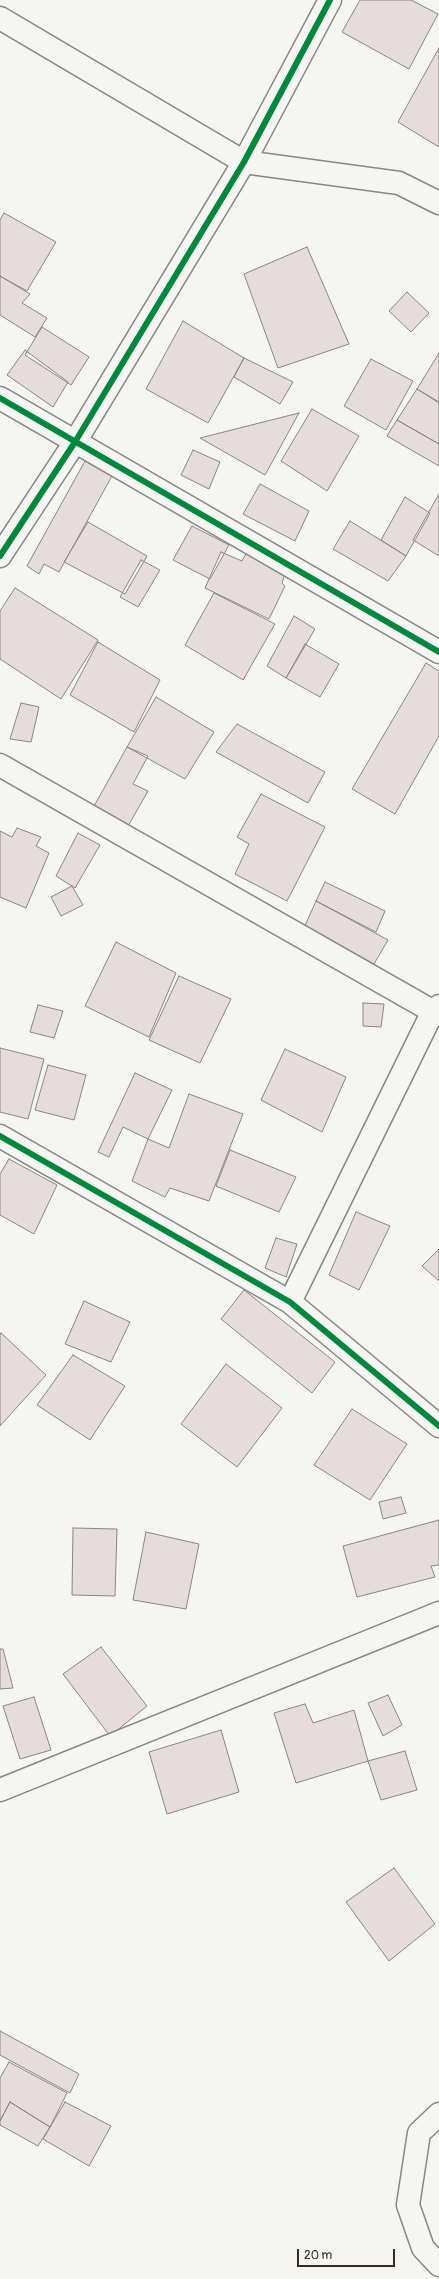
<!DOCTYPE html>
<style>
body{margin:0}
#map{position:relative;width:439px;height:2279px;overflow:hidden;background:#f5f5f3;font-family:Pangolin,sans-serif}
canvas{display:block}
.scale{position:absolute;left:297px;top:2249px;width:98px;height:18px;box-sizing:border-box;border:2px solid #3b2a1e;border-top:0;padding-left:5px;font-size:12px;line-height:14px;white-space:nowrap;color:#3b2a1e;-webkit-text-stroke:3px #f6f6f2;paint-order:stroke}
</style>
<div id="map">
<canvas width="439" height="2279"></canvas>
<div class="scale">20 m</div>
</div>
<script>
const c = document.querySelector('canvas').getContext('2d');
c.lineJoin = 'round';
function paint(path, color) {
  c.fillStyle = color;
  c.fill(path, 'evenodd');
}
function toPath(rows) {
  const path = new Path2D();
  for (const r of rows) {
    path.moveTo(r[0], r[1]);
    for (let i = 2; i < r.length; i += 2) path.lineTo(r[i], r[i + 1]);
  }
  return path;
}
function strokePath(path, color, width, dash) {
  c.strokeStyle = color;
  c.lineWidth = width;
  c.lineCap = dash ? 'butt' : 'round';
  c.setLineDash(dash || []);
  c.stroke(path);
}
const building = toPath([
 [360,0,411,0,438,14,409,69,342,32,360,0],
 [439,48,439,147,398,122,439,48],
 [4,213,56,242,27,291,0,276,0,220,4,213],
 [307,247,349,344,278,368,244,274,307,247],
 [0,276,30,294,22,303,47,318,35,337,0,315,0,276],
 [407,292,429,313,411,332,389,311,407,292],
 [183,321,244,358,208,423,146,389,183,321],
 [42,327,89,357,71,385,25,355,42,327],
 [25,350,68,382,53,407,7,375,25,350],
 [439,353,439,402,417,389,439,353],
 [244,358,293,382,280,404,234,377,244,358],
 [371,359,413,381,386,430,344,406,371,359],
 [417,389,439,403,439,444,397,420,417,389],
 [312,409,359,436,327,491,281,461,312,409],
 [299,413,265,475,200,438,299,413],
 [397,420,439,444,439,466,387,436,397,420],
 [193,450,220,462,209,489,181,475,193,450],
 [85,461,112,476,59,572,44,564,39,574,27,566,85,461],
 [260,484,309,511,295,541,243,514,260,484],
 [439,494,439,556,413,540,439,494],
 [405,497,430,513,406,556,381,540,405,497],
 [350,521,406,556,388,581,333,549,350,521],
 [88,522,147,556,125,594,64,562,88,522],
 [192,526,229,545,210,579,173,560,192,526],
 [221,552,242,561,247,552,286,571,282,583,285,586,269,619,205,588,221,552],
 [141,560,160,570,138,607,120,597,141,560],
 [15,588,98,640,61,699,0,659,0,611,15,588],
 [214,593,275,624,243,680,185,645,214,593],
 [294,616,315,629,286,678,267,666,294,616],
 [98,642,160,680,134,732,70,695,98,642],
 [305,644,339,664,320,697,286,678,305,644],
 [426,663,439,671,439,736,395,814,352,789,426,663],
 [156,697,214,732,185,779,127,747,156,697],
 [21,703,39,707,31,742,10,739,21,703],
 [237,724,325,772,308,803,216,752,237,724],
 [127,747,148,756,133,784,148,791,127,828,93,808,127,747],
 [261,794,325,827,287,901,235,874,249,844,237,837,261,794],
 [17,828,41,837,36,846,49,853,26,908,0,897,0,831,12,837,17,828],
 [78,833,100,845,75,888,56,876,78,833],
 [325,882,385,911,376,932,316,901,325,882],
 [72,886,83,905,61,916,51,897,72,886],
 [316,901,388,940,374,964,304,928,316,901],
 [116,942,176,973,149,1037,85,1006,116,942],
 [179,976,231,999,200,1063,149,1040,179,976],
 [363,1003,384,1004,381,1027,363,1026,363,1003],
 [38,1005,63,1011,54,1038,30,1032,38,1005],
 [0,1048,44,1059,28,1119,0,1112,0,1048],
 [285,1049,346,1077,322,1132,261,1100,285,1049],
 [48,1065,86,1075,74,1120,35,1110,48,1065],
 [135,1073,172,1090,148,1139,123,1127,109,1157,98,1152,135,1073],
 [189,1094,243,1114,209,1201,170,1188,165,1197,132,1181,148,1139,169,1148,189,1094],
 [230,1150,296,1177,279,1212,216,1186,230,1150],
 [9,1159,57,1185,34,1234,0,1215,0,1174,9,1159],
 [356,1212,390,1226,359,1290,329,1275,356,1212],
 [276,1238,297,1244,286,1277,265,1268,276,1238],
 [439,1249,439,1281,422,1266,439,1249],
 [244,1290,335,1362,312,1393,221,1319,244,1290],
 [84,1301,130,1322,111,1362,65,1344,84,1301],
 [1,1333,46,1375,0,1426,0,1334,1,1333],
 [73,1355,125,1386,90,1440,37,1405,73,1355],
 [226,1364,282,1408,237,1467,181,1424,226,1364],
 [352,1409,407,1444,370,1500,314,1465,352,1409],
 [401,1497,406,1513,383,1519,379,1502,401,1497],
 [439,1520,439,1565,431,1566,435,1577,357,1597,343,1546,439,1520],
 [73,1528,117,1529,115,1596,72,1595,73,1528],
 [146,1532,199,1544,186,1609,133,1600,146,1532],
 [101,1647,147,1706,110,1736,63,1674,101,1647],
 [0,1649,3,1649,13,1688,0,1689,0,1649],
 [388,1695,402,1725,383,1736,368,1703,388,1695],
 [34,1697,51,1750,20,1759,3,1706,34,1697],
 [305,1704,313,1723,354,1710,368,1761,296,1783,274,1713,305,1704],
 [221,1730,239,1792,167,1814,149,1752,221,1730],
 [405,1751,417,1790,381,1800,368,1761,405,1751],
 [394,1868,435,1924,389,1961,346,1902,394,1868],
 [0,2031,79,2074,70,2093,0,2055,0,2031],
 [9,2062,67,2093,50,2127,10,2102,0,2121,0,2078,9,2062],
 [10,2102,50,2127,38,2146,0,2125,0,2121,10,2102],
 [65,2102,111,2126,89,2166,43,2139,65,2102]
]);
const minor = toPath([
 [0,18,244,162,399,183,439,203],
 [0,398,439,652],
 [0,556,75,442,244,162,330,0],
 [0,765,439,1015],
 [0,1136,290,1302,439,1426],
 [290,1302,433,1011,439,1006],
 [0,1790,439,1613],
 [439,2114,419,2133,408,2205,423,2248,439,2265]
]);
const cycleway = toPath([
 [0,398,439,652],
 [0,556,75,442,244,162,330,0],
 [0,1136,290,1302,439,1426]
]);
paint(building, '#e6dcde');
strokePath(building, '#8a8683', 1);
strokePath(minor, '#8a8683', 25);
strokePath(minor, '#f5f5f3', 22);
strokePath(cycleway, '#00873e', 6);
</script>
